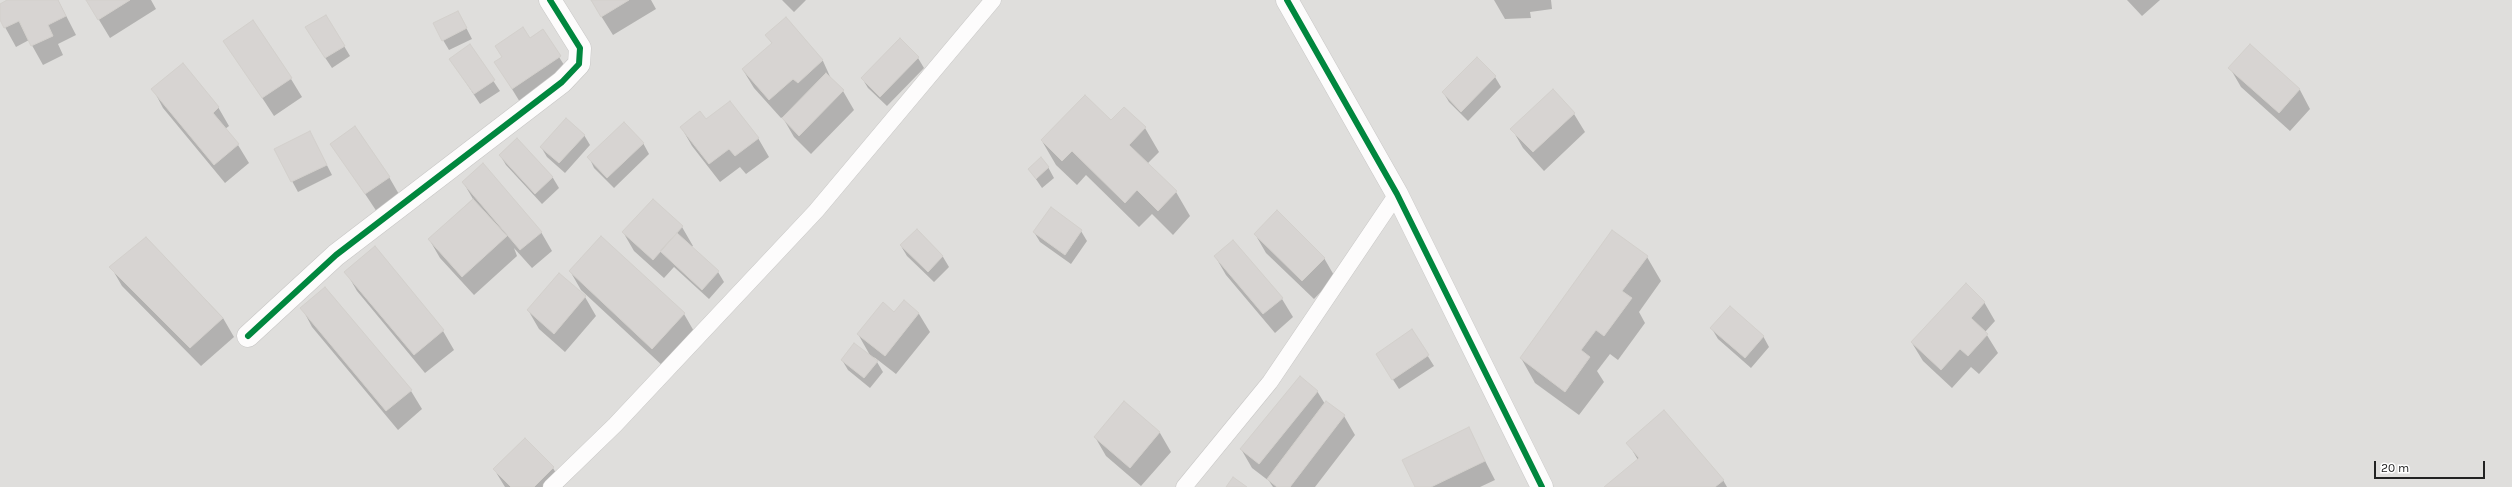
<!DOCTYPE html>
<style>
body{margin:0}
#map{position:relative;width:2512px;height:487px;overflow:hidden;background:#f0eeeb;font-family:Karla,sans-serif}
canvas{display:block}
.scale{position:absolute;left:2374px;top:461px;width:111px;height:18px;box-sizing:border-box;border:2px solid #222;border-top:0;padding-left:5px;font-size:12px;line-height:14px;white-space:nowrap;color:#222;-webkit-text-stroke:3px #fff;paint-order:stroke}
</style>
<div id="map">
<canvas width="2512" height="487"></canvas>
<div class="scale">20 m</div>
</div>
<script>
const c = document.querySelector('canvas').getContext('2d');
c.lineJoin = 'round';
function paint(path, color) {
  c.fillStyle = color;
  c.fill(path, 'evenodd');
}
function toPath(rows) {
  const path = new Path2D();
  for (const r of rows) {
    path.moveTo(r[0], r[1]);
    for (let i = 2; i < r.length; i += 2) path.lineTo(r[i], r[i + 1]);
  }
  return path;
}
function strokePath(path, color, width, dash) {
  c.strokeStyle = color;
  c.lineWidth = width;
  c.lineCap = dash ? 'butt' : 'round';
  c.setLineDash(dash || []);
  c.stroke(path);
}
const residential = toPath([
 [0,0,2512,0,2512,487,0,487]
]);
const shadow = toPath([
 [9,0,58,0,76,35,58,44,63,55,43,65,29,40,16,47,0,18,0,5],
 [87,0,151,0,156,9,110,38],
 [591,0,651,0,656,9,613,35],
 [782,0,806,0,794,12],
 [1494,0,1551,0,1552,9,1530,12,1531,18,1505,19],
 [2127,0,2160,0,2142,16],
 [458,12,472,39,449,50,443,40],
 [786,18,823,61,832,81,843,91,854,110,811,154,794,137,783,118,787,115,781,118,754,88,743,70,772,44,767,35],
 [542,30,571,76,523,107,496,63],
 [312,38,344,46,350,56,332,68],
 [900,39,918,58,924,68,887,106,868,88,862,78],
 [225,41,291,79,302,97,274,116],
 [2250,45,2300,90,2310,109,2290,131,2241,87,2230,68],
 [470,46,500,91,480,104,457,69],
 [1477,59,1495,77,1501,87,1468,121,1449,102,1443,92],
 [153,89,218,107,229,126,225,129,238,145,249,163,225,183,163,108],
 [1124,108,1145,128,1159,152,1147,164,1176,192,1190,216,1173,235,1152,214,1139,227,1086,175,1077,185,1056,165,1042,141,1111,121],
 [1574,114,1585,132,1544,171,1523,148,1512,129],
 [706,121,758,138,769,157,746,174,740,167,720,182,692,146,681,127],
 [584,135,590,145,565,173,547,157,541,147],
 [517,139,553,178,559,188,542,204,506,165,500,155],
 [315,142,332,175,298,192,275,150],
 [643,143,649,154,614,188,594,168,589,157],
 [332,144,389,177,400,196,377,212],
 [1048,167,1054,178,1042,188,1029,169],
 [463,182,541,232,552,251,532,268,514,248,517,256,474,295,440,258,429,239,473,199],
 [682,227,693,246,691,247,718,272,724,282,709,299,674,267,664,278,634,251,623,232],
 [917,230,943,257,949,267,934,282,907,256,901,246],
 [1081,231,1087,241,1071,264,1040,242,1034,232],
 [1255,234,1324,258,1335,277,1314,299,1266,253],
 [601,237,684,314,695,333,664,367,581,290,570,271],
 [146,238,223,318,234,337,201,366,122,286,111,267],
 [375,248,443,331,454,350,425,373,357,291,346,272],
 [1215,256,1282,299,1293,317,1275,333,1226,275],
 [1647,257,1661,281,1639,312,1645,323,1618,360,1610,354,1597,371,1604,382,1579,415,1535,383,1521,358],
 [585,297,596,316,565,352,539,329,528,310],
 [904,302,919,314,930,332,896,374,874,357,883,372,870,388,848,370,842,360,871,357,858,334,894,313],
 [1984,302,1995,321,1985,332,1998,353,1979,374,1971,367,1952,388,1923,361,1912,343],
 [302,308,411,391,422,409,398,430,312,327],
 [1712,329,1763,336,1769,347,1751,368,1718,339],
 [1412,331,1434,366,1399,389,1383,364],
 [1317,391,1325,404,1326,402,1344,416,1355,435,1315,487,1273,487,1269,481,1252,468,1241,449],
 [1124,402,1160,433,1171,452,1141,486,1106,456,1095,437],
 [1468,428,1495,480,1480,487,1417,487],
 [1628,443,1723,480,1727,487,1606,487,1638,460],
 [553,468,564,487,505,487,494,469]
]);
const building = toPath([
 [7,0,58,0,66,16,48,25,53,36,31,46,19,21,4,28,0,20,0,4,7,0],
 [86,0,130,0,98,20,86,0],
 [591,0,629,0,601,17,591,0],
 [458,11,467,28,442,41,433,23,458,11],
 [326,15,345,46,325,58,305,27,326,15],
 [786,17,823,60,798,83,793,79,769,100,742,69,772,43,765,35,786,17],
 [253,20,292,78,262,98,223,41,253,20],
 [523,27,530,38,543,29,561,56,512,89,494,62,502,57,495,46,523,27],
 [900,38,919,57,880,97,861,78,900,38],
 [470,44,495,80,474,94,449,59,470,44],
 [2250,44,2300,89,2279,113,2228,68,2250,44],
 [1477,57,1496,76,1461,112,1442,92,1477,57],
 [183,63,219,107,213,113,239,144,214,165,151,89,183,63],
 [826,73,844,90,799,136,782,118,826,73],
 [1553,89,1575,113,1533,152,1510,129,1553,89],
 [1085,95,1111,120,1124,107,1146,127,1129,145,1177,191,1158,211,1137,190,1125,203,1072,151,1062,161,1041,140,1085,95],
 [730,101,759,138,735,156,729,149,709,164,680,127,700,111,706,119,730,101],
 [566,118,585,135,559,163,540,147,566,118],
 [624,122,644,143,607,178,587,157,624,122],
 [355,126,390,177,365,194,330,144,355,126],
 [310,131,327,165,291,182,274,149,310,131],
 [517,138,553,177,535,194,499,155,517,138],
 [1041,157,1049,167,1036,179,1028,169,1041,157],
 [483,163,542,232,520,250,462,182,483,163],
 [473,199,507,236,462,277,428,239,473,199],
 [653,199,683,226,653,260,622,232,653,199],
 [1051,207,1082,230,1065,255,1033,232,1051,207],
 [1277,210,1325,258,1302,281,1254,234,1277,210],
 [917,229,943,256,928,272,900,245,917,229],
 [1612,230,1648,256,1622,291,1632,298,1604,336,1596,330,1581,350,1590,357,1565,392,1520,358,1612,230],
 [677,233,719,271,702,290,660,251,677,233],
 [601,236,685,313,652,349,569,271,601,236],
 [146,237,223,318,190,348,109,267,146,237],
 [1233,240,1283,298,1263,314,1214,256,1233,240],
 [375,246,444,330,414,355,344,272,375,246],
 [559,273,586,296,554,334,527,310,559,273],
 [1966,283,1985,302,1971,318,1988,334,1968,356,1960,349,1941,370,1911,342,1966,283],
 [325,287,412,390,386,411,300,308,325,287],
 [904,300,919,313,885,356,857,334,883,302,894,312,904,300],
 [1730,306,1764,336,1745,358,1710,328,1730,306],
 [1412,329,1429,355,1392,380,1376,354,1412,329],
 [854,343,878,361,864,378,841,360,854,343],
 [1300,376,1318,391,1259,464,1240,449,1300,376],
 [1124,401,1160,432,1130,468,1094,437,1124,401],
 [1326,401,1345,415,1290,487,1277,487,1267,479,1326,401],
 [1664,410,1724,480,1715,487,1604,487,1639,458,1626,443,1664,410],
 [1469,427,1485,461,1431,487,1415,487,1402,460,1469,427],
 [525,438,554,467,534,487,511,487,493,469,525,438],
 [1233,477,1247,487,1226,487,1233,477]
]);
const lane = toPath([
 [551,487,615,425,816,211,993,0],
 [1184,487,1270,382,1397,194]
]);
const street = toPath([
 [1287,0,1397,194,1542,487],
 [248,336,336,255,562,82,579,64,580,48,550,0]
]);
const cycleway = toPath([
 [1287,0,1397,194,1542,487],
 [248,336,336,255,562,82,579,64,580,48,550,0]
]);
paint(residential, '#dfdedc');
paint(shadow, '#0003');
paint(building, '#d7d4d2');
strokePath(building, '#d3d0cc', 1);
strokePath(lane, '#c9c8c7', 17);
strokePath(street, '#c9c8c7', 23);
strokePath(lane, '#fdfcfc', 16);
strokePath(street, '#fdfcfc', 22);
strokePath(cycleway, '#00873e', 6);
</script>
